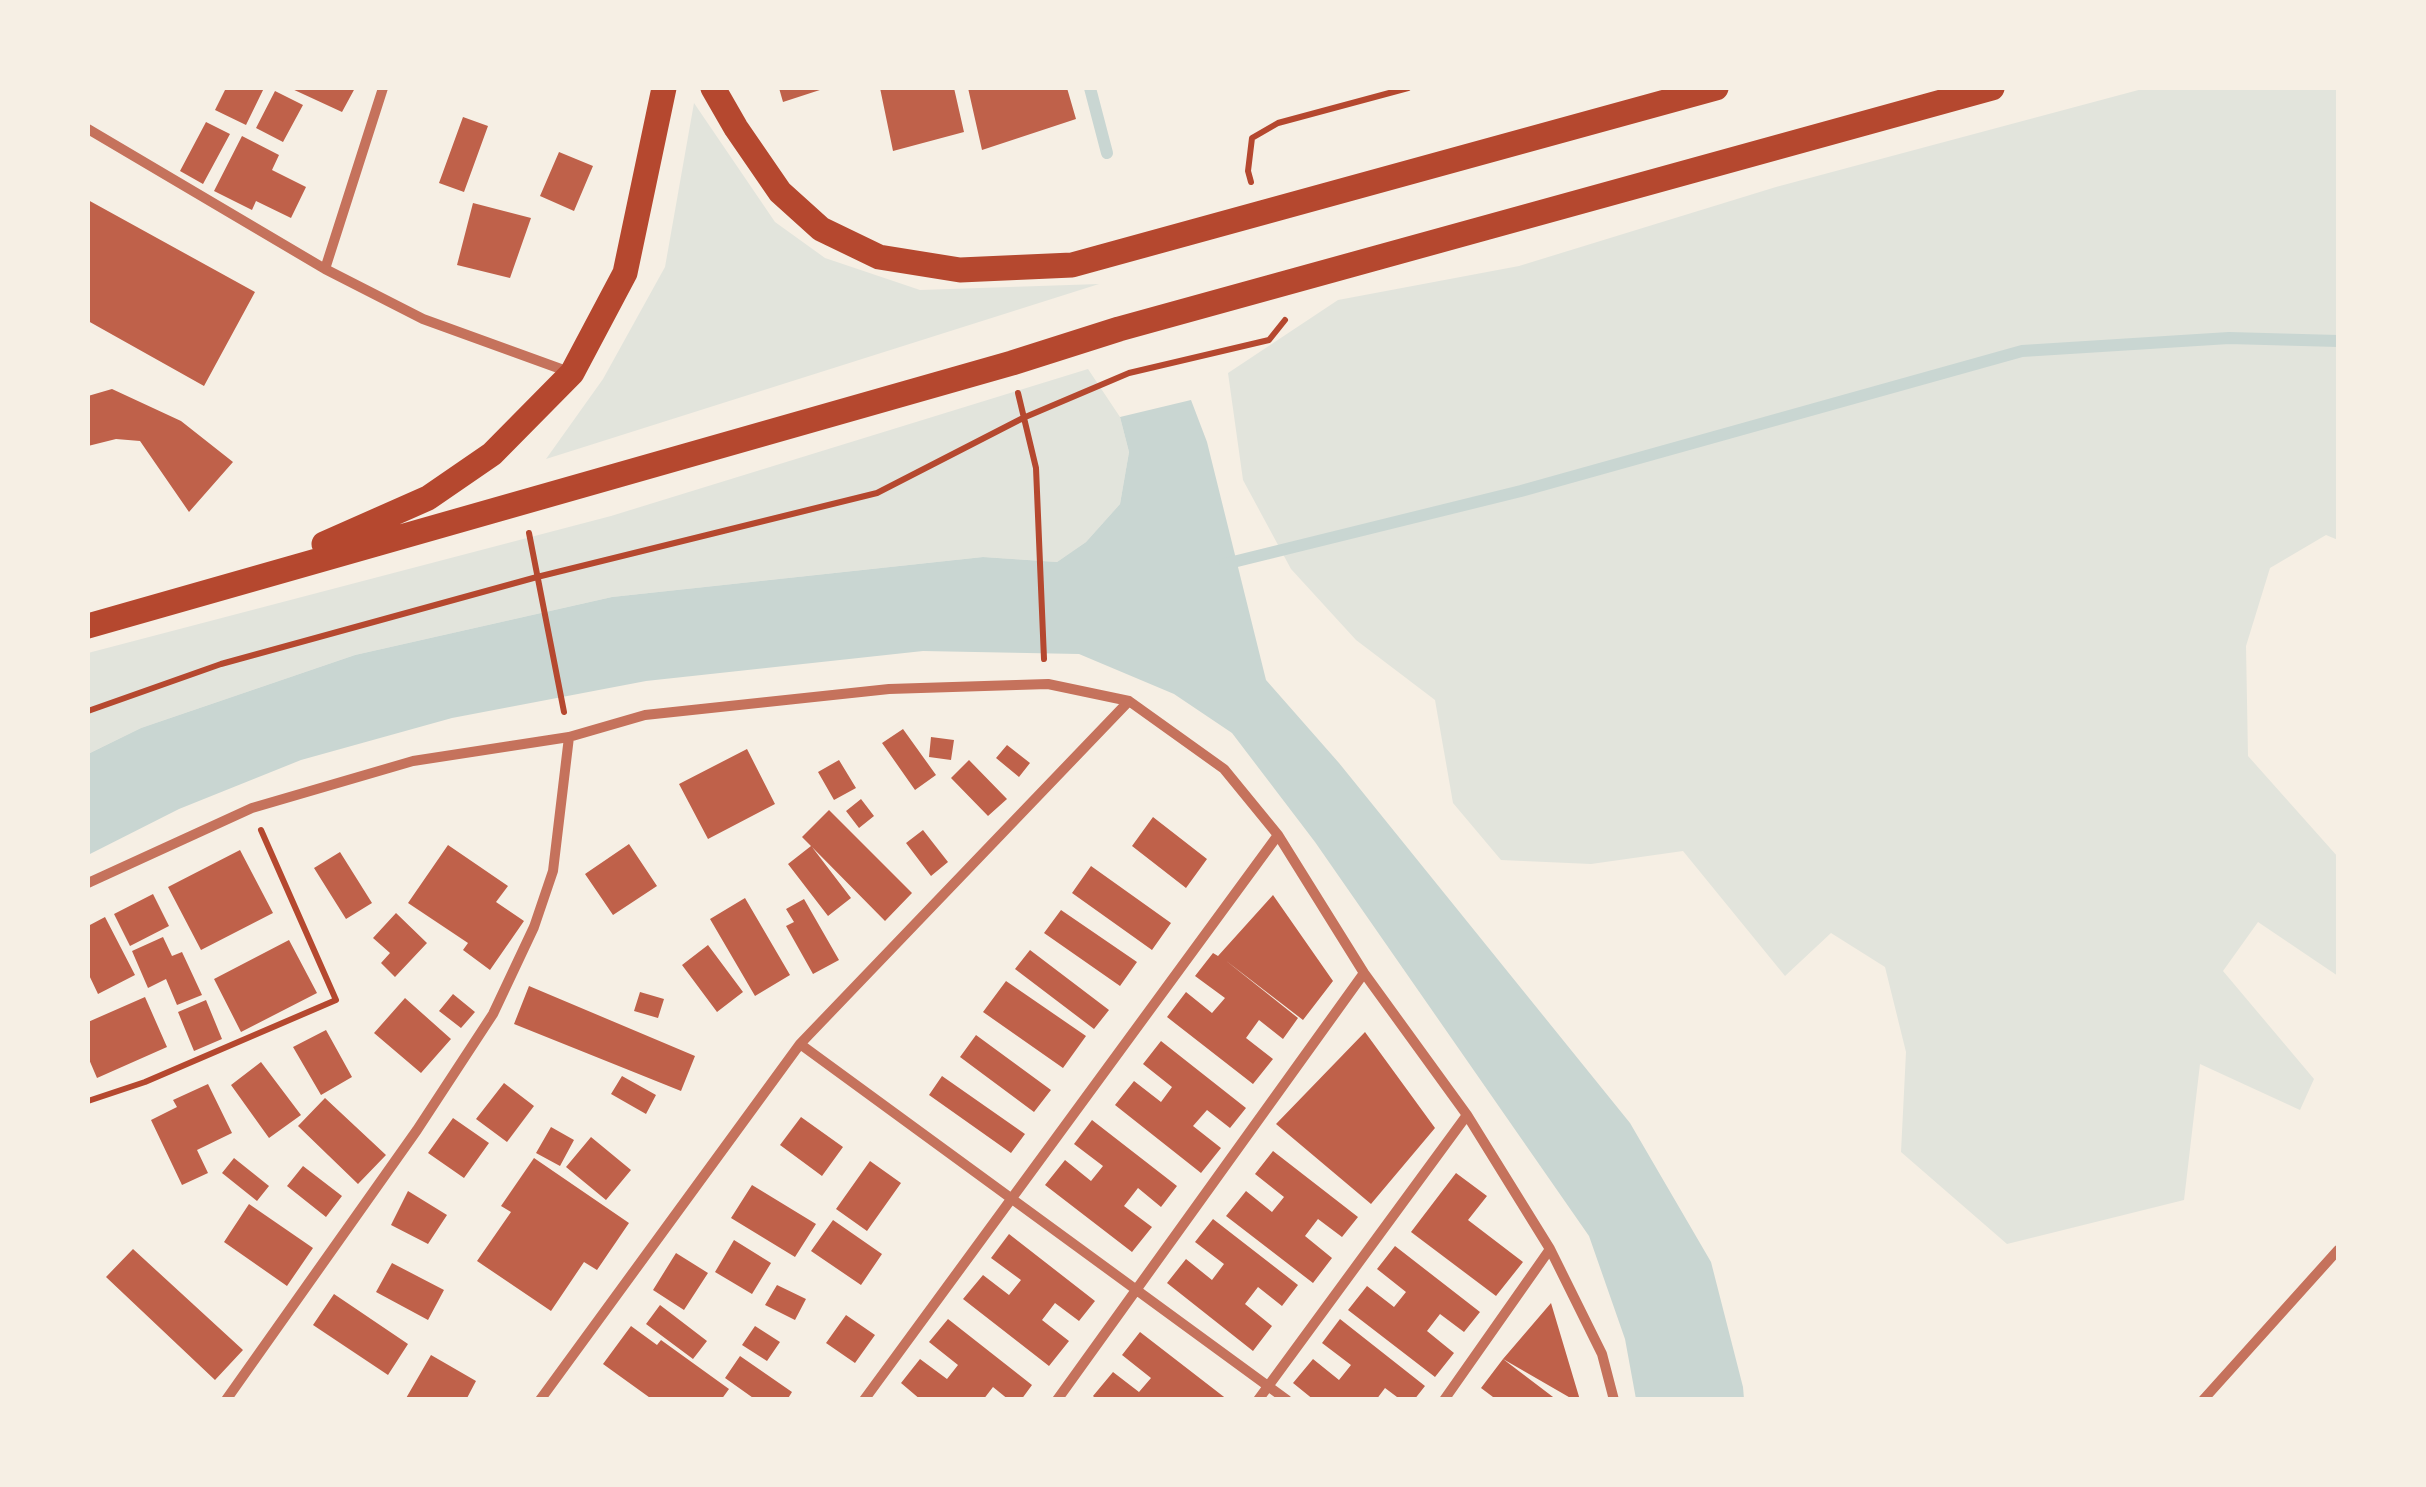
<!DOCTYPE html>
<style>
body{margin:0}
#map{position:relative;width:2426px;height:1487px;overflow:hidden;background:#f6efe4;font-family:Barlow,sans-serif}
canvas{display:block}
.frame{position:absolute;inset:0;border:90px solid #f6efe4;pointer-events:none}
</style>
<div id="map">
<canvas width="2426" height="1487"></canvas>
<div class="frame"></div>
</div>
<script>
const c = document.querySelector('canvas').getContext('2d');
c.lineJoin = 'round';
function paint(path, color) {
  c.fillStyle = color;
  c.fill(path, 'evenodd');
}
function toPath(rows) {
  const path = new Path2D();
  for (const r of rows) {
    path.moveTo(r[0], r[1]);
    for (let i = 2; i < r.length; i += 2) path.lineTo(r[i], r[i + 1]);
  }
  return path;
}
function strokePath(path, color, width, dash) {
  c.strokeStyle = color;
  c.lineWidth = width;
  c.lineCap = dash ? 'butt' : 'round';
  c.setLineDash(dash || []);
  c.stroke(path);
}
const green = toPath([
 [2146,88,2338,88,2338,540,2326,535,2270,568,2246,646,2248,756,2338,857,2338,976,2258,922,2223,971,2314,1079,2300,1110,2200,1064,2184,1200,2007,1244,1901,1152,1906,1052,1885,967,1831,933,1785,976,1683,851,1591,864,1501,860,1453,803,1435,700,1356,640,1291,569,1243,480,1228,373,1338,300,1519,266,1776,187],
 [694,103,775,222,825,258,920,290,1099,284,546,459,603,379,665,267],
 [1088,369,1120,417,1129,452,1120,504,1086,542,1057,562,983,557,612,597,355,655,141,728,88,754,88,653,611,516]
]);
const water = toPath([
 [1191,400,1207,442,1266,680,1339,763,1630,1123,1711,1262,1743,1387,1744,1399,1636,1399,1625,1339,1589,1236,1315,842,1232,733,1174,694,1079,654,923,651,646,681,452,718,301,760,179,809,88,855,88,754,141,728,355,655,612,597,983,557,1057,562,1086,542,1120,504,1129,452,1120,417]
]);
const stream = toPath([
 [1090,88,1107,153],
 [1225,564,1521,491,2022,351,2229,338,2338,341]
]);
const building = toPath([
 [226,88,264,88,246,125,215,110],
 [290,88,355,88,342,112],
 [779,88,826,88,783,102],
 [880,88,954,88,964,132,893,151],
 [968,88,1067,88,1076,119,982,150],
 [275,91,303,105,283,142,256,128],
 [463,117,488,126,464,192,439,183],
 [206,122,230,134,203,184,180,171],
 [242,136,279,155,272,170,306,187,291,218,256,201,252,210,214,191],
 [559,152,593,166,574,211,540,196],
 [88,200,255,292,204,386,88,321],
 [473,203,531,218,510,278,457,265],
 [112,389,181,421,233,462,189,512,140,441,116,439,88,446,88,396],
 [903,729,936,775,915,790,882,743],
 [931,737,954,740,951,760,929,757],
 [1007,745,1030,763,1019,777,996,758],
 [747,749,775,804,708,839,679,784],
 [839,760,856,788,834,800,818,772],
 [969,760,1007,799,988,816,951,778],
 [861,799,874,816,859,828,846,811],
 [829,810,912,893,885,921,812,847,851,898,828,916,788,864,811,846,802,837],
 [1153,817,1207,859,1186,888,1132,846],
 [923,830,948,862,931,876,906,843],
 [629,844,657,886,613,915,585,874],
 [448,845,508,886,496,902,524,921,490,970,463,950,468,943,408,903],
 [240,850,273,913,201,950,168,887],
 [340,852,372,903,346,919,314,868],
 [1091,866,1171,923,1152,950,1072,893],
 [153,894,169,926,130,946,114,914],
 [1273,895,1333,981,1303,1020,1225,960,1298,1018,1283,1039,1259,1020,1246,1038,1273,1059,1253,1084,1167,1017,1186,992,1212,1013,1225,998,1195,976,1213,953,1218,956],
 [745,898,790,975,755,996,710,919],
 [804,899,839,960,813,974,786,926,794,922,786,909],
 [1061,910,1137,962,1120,986,1044,933],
 [396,913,427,943,395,977,381,963,390,953,373,938],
 [105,917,135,975,98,994,88,973,88,926],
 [163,937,172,956,182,952,202,995,177,1005,166,979,148,988,132,951],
 [289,940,317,993,241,1032,214,979],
 [708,945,743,992,717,1012,682,965],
 [1030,950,1109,1010,1094,1029,1015,969],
 [1006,981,1086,1036,1063,1068,983,1012],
 [529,986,695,1056,681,1091,514,1024],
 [640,992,664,999,658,1018,634,1011],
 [453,994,475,1012,461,1028,439,1011],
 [145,997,167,1047,97,1078,88,1057,88,1022],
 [405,998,451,1039,421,1073,374,1033],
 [206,1000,222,1039,194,1051,178,1012],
 [326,1030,352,1077,321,1095,293,1047],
 [1365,1032,1435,1128,1371,1204,1276,1124],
 [976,1035,1051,1090,1034,1112,960,1057],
 [1161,1041,1246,1108,1230,1128,1207,1110,1193,1126,1221,1148,1201,1173,1115,1105,1134,1081,1161,1102,1172,1087,1143,1064],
 [261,1062,301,1115,269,1138,231,1085],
 [622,1076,656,1095,646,1114,611,1094],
 [942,1076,1025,1134,1011,1153,929,1095],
 [504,1083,534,1106,507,1142,476,1119],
 [208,1084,232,1133,197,1150,208,1173,182,1185,151,1120,177,1107,173,1100],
 [325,1098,386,1155,358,1184,298,1126],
 [801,1117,843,1147,822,1176,780,1145],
 [453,1118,489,1143,464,1178,428,1153],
 [1092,1120,1177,1186,1161,1207,1138,1188,1124,1206,1152,1227,1132,1252,1045,1185,1065,1160,1091,1181,1103,1166,1074,1144],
 [551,1127,574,1140,560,1166,536,1153],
 [591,1137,631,1170,606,1200,566,1167],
 [1273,1151,1358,1217,1342,1237,1318,1219,1305,1236,1332,1258,1313,1283,1226,1216,1246,1191,1272,1212,1284,1197,1255,1174],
 [234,1158,269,1186,257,1201,222,1173],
 [534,1158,629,1223,597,1270,584,1262,551,1311,477,1261,511,1212,501,1206],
 [870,1161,901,1183,867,1231,836,1209],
 [303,1166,342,1196,326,1217,287,1186],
 [1456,1173,1487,1196,1468,1220,1523,1262,1496,1296,1411,1232],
 [752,1185,816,1224,795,1257,731,1218],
 [408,1191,447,1215,428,1244,391,1225],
 [249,1204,313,1248,287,1286,224,1242],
 [1213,1219,1298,1285,1282,1306,1258,1287,1245,1304,1272,1326,1253,1351,1167,1283,1186,1259,1212,1280,1224,1264,1195,1242],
 [833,1220,882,1254,861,1285,811,1251],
 [1009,1234,1095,1301,1079,1321,1055,1303,1042,1320,1069,1341,1049,1366,963,1299,983,1275,1009,1295,1021,1280,991,1258],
 [734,1240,771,1263,752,1294,715,1272],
 [1395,1246,1480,1312,1464,1332,1440,1314,1427,1331,1454,1353,1435,1377,1348,1310,1367,1286,1394,1307,1406,1292,1377,1269],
 [133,1249,243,1350,215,1380,106,1277],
 [676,1253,708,1273,684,1310,653,1290],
 [392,1263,444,1290,428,1320,376,1292],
 [777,1285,806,1299,795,1320,765,1305],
 [334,1294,408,1344,388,1375,313,1325],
 [1551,1303,1580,1400,1574,1400,1503,1359,1557,1400,1497,1400,1481,1388,1503,1359],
 [660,1305,707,1341,693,1359,646,1324],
 [846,1315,875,1335,855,1363,826,1343],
 [948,1319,1032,1385,1021,1400,1009,1400,993,1387,983,1400,921,1400,901,1383,920,1359,947,1379,958,1365,929,1342],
 [1340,1319,1425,1386,1414,1400,1401,1400,1385,1388,1376,1400,1314,1400,1293,1383,1313,1359,1339,1380,1351,1365,1322,1343],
 [631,1326,657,1345,661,1340,729,1389,721,1400,653,1400,603,1364],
 [755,1326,780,1342,767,1361,742,1345],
 [1140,1332,1228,1400,1097,1400,1093,1396,1113,1372,1139,1392,1151,1378,1122,1355],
 [431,1355,476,1381,466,1400,405,1400],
 [740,1356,792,1392,787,1400,756,1400,725,1378]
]);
const path = toPath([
 [1251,182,1248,171,1252,138,1278,123,1408,88],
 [1018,393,1036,468,1044,659],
 [529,533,564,712],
 [88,711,221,664,537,577,877,493,1023,418,1129,373,1269,340,1285,320],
 [88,1101,145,1082,336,1000,261,830]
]);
const minor = toPath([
 [88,129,325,269,423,319,572,373],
 [325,269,383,88],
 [88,883,252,808,413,761,569,737,645,715,889,689,1048,684,1129,701,1224,769,1278,835,1364,973,1467,1115,1550,1249,1602,1354,1614,1400],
 [800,1044,1287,1400],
 [226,1400,417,1130,493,1014,534,927,553,871,569,737],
 [540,1400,800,1044,1129,701],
 [864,1400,1278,835],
 [1057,1400,1364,973],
 [1258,1400,1467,1115],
 [1444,1400,1550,1249],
 [2203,1400,2338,1250]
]);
const primary = toPath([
 [713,88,736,128,780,192,821,229,879,257,960,270,1072,265,1716,88],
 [324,544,428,498,492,454,572,373,625,273,664,88],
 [88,626,1012,363,1119,329,1992,88]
]);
paint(green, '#e2e4dc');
paint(water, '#c9d6d2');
strokePath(stream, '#c9d6d2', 12);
paint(building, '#bf614a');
strokePath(path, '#b5482f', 6);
strokePath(minor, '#c5725c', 10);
strokePath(primary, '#b5482f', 25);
</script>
